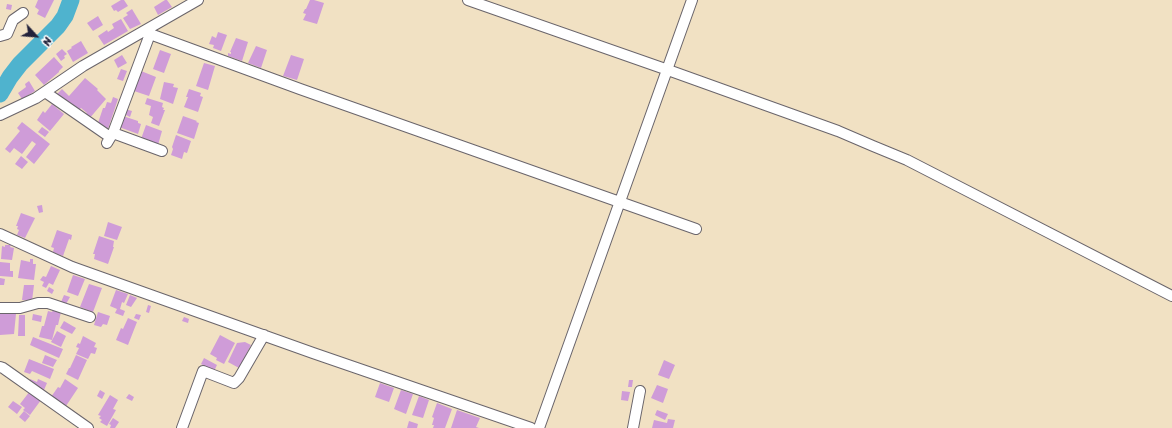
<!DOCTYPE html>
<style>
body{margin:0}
#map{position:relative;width:1172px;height:428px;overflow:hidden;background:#f1e1c3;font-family:Sriracha,sans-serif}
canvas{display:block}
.north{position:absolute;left:16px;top:16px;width:40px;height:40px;-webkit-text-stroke:3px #fff;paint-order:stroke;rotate:116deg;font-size:11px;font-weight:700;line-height:16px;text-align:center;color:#22223b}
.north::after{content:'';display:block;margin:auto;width:14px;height:18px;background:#22223b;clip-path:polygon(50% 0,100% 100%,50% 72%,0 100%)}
</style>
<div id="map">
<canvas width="1172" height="428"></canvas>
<div class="north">N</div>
</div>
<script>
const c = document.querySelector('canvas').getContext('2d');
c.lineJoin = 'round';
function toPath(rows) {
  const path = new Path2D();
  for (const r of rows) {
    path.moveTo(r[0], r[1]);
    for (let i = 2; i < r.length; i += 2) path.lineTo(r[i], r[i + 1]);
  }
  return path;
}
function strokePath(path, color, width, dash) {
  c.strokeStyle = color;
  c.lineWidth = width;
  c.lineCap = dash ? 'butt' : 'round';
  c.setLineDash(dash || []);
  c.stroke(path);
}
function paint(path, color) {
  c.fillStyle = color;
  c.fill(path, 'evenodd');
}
const river = toPath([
 [0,94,10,77,20,64,58,26,65,16,71,0]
]);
const building = toPath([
 [38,0,54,0,45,18,37,14,39,10,35,7],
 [121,0,124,0,128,6,118,12,116,10,114,11,111,6],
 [165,0,167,0,172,7,158,15,154,7],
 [310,0,314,0,324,3,317,24,303,20,306,14,303,13,305,9,306,9],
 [7,4,12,5,11,10,6,9],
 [132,9,141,24,130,29,123,18,128,15,126,13],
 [98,16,103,25,93,31,87,23],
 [121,19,128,31,104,45,98,36,107,30,108,32,114,28,112,24],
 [218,32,227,35,221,51,213,48,214,45,209,44,212,36,216,38],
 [236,38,248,42,242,61,228,56,228,53,231,54,231,52,230,52],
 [81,41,88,53,73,62,67,51,72,48,71,47],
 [256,46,267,50,261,68,248,63],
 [62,49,67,54,64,56,65,58,61,61,56,54],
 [160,50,171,54,164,73,153,69],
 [122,55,127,63,118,68,114,60],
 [291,55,304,59,297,80,283,76],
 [54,57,63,67,59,71,59,72,44,85,35,75],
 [204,63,215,66,208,90,196,86],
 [121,69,127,71,123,81,117,79],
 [141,71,156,77,149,96,134,91],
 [85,78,98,89,97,90,106,99,89,119,85,115,87,113,81,108,78,111,72,107,57,94,62,89,69,96],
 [29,81,35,91,22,99,18,93,26,87,25,84],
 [164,82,174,84,173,87,178,88,173,104,160,99],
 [189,89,201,93,200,96,203,97,198,112,184,107,188,97,186,97],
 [113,97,118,99,108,129,97,126,103,108,105,108,107,102,111,103],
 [147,98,163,103,162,107,164,108,163,110,165,110,159,126,151,123,153,117,149,115,151,106,145,104],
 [52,104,64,114,50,131,37,120,43,111,45,113],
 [125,109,132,111,130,117,124,114],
 [123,116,138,121,138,123,141,124,138,134,119,127],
 [183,116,197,121,196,122,199,123,194,139,177,133],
 [22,122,50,144,34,164,26,157,36,144,32,141,22,154,14,148,10,153,5,149,20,131,17,128],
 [146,125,162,131,158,145,141,139],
 [42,127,49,132,45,137,38,132],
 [176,135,191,141,187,153,184,152,182,159,171,155,173,149,172,147],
 [21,156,28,162,22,169,15,164],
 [42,205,43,212,39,213,37,206],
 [21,213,35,218,25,238,17,235,19,230,17,229,18,226,16,226],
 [108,222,122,227,117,240,104,236],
 [57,230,72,235,71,240,69,239,63,256,53,252,54,248,51,247],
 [99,236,114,241,113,247,114,247,108,264,94,259,95,254,93,254],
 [5,245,11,245,10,247,14,248,12,260,1,259,2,246,5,247],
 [30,259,33,259,33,264,36,264,34,280,18,278,21,260,30,262],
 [0,262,10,263,10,271,13,271,13,277,0,276],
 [51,266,60,270,53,285,49,283,46,288,42,286,44,282,40,280,43,276,46,277],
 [73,275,85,279,78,296,67,292],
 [0,278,5,279,4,285,0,285],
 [89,284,102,288,93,312,80,307],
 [24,285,34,285,32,301,22,300],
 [49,287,54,290,52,294,47,291],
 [116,290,128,294,124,303,122,302,120,309,125,311,123,316,115,313,117,309,110,306],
 [64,295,70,297,66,304,61,302],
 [130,295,137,298,131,307,126,305],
 [148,305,151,306,149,313,146,312],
 [53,310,61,312,58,325,56,325,52,340,39,337,42,326,44,326,48,311,52,312],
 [98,312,110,316,107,325,103,324,101,327,94,325],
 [0,313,16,314,14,334,0,335],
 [33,314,42,316,41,322,32,320],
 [136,314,141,315,139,320,134,318],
 [19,315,25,315,25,336,18,336],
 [184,317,189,319,188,323,182,321],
 [128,318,137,322,128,345,116,340,121,328,123,329],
 [64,321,76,328,72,334,60,328],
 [57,331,66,336,61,347,51,342],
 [220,335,235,343,224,364,216,360,217,358,210,354],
 [83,336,96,343,94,347,97,348,95,354,91,353,88,359,76,354,79,348,76,347,78,343,80,344],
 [33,337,63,349,59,358,30,345],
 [245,342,251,345,239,368,228,362,237,343],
 [45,355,57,360,53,367,42,363],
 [76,355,87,360,78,380,66,374,69,368,70,368],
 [204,358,217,365,214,371,201,364],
 [29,359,54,369,50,379,32,371,30,374,24,372],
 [664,360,675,365,669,379,658,375],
 [30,379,37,382,38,379,47,383,44,390,29,383],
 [65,379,78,388,66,406,51,397,58,387,60,388],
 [629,380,633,380,632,387,628,387],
 [380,383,394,388,389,402,375,397],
 [657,385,668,389,663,403,651,398],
 [100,390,105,393,102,399,97,396],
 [401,390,413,394,406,414,394,409],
 [30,391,41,400,30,415,23,410,25,408,20,404],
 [622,391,630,392,628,401,621,400],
 [129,394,134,397,132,401,126,398],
 [110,395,118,400,113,409,116,410,107,426,100,422,102,420,99,418,101,416,98,415],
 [419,396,429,400,423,418,412,415],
 [13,401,22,407,17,414,8,407],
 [437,403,452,409,445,428,433,428,434,425,432,425,434,418,432,417],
 [457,410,480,418,476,427,479,428,451,428],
 [657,410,668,414,665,420,655,415],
 [24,411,30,416,25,422,19,417],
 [113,418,119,422,115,428,110,428,111,425,109,424],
 [668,419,675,420,673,428,652,428,654,420,667,423],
 [409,421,418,424,417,428,407,428]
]);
const minor = toPath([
 [468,0,668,70,838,131,873,146,907,160,1172,296],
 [146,31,150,34,300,89,696,229],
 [0,36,7,34,13,20,23,13],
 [45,92,110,137],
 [0,115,36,98,83,66,198,0],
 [113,133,162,151],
 [107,143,113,133,150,34],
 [0,234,72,267,313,353,531,428],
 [0,308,20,308,38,303,48,303,90,317],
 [0,367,3,368,88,428],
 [182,428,203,371,234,383,239,378,264,335],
 [539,428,692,0],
 [633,428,640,391]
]);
strokePath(river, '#4fb3ce', 17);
paint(building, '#cf9cd8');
strokePath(minor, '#6a656b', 12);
strokePath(minor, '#fff', 10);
</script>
